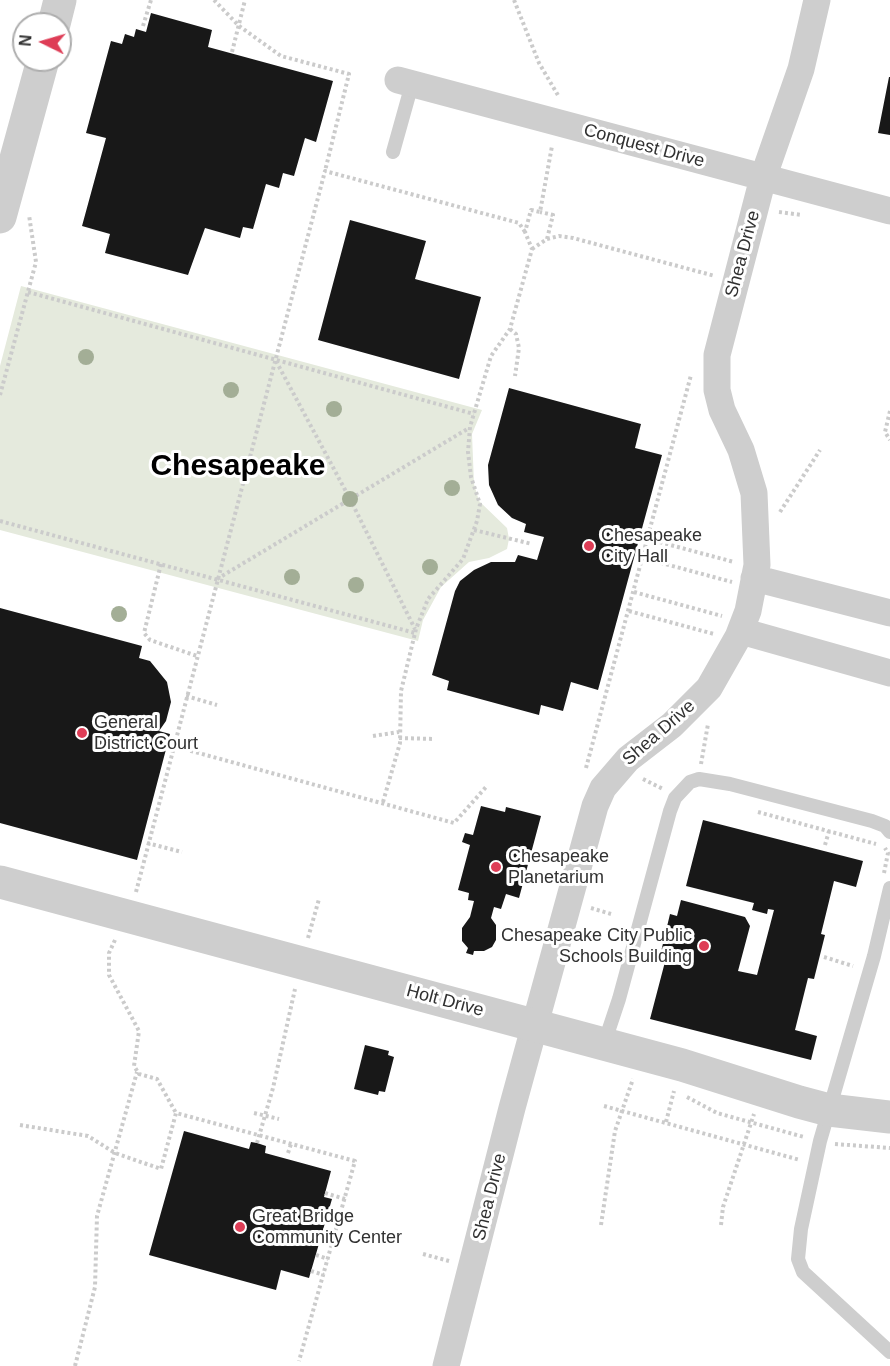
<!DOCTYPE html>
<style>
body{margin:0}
#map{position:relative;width:890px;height:1366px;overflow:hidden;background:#fff;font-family:Helvetica,sans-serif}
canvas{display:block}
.north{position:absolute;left:12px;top:12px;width:60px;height:60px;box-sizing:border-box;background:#fff;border:2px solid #adadad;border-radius:50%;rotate:275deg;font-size:16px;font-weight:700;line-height:24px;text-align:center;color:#313131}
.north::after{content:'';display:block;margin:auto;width:21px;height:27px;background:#de3d56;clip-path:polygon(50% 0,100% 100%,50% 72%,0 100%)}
</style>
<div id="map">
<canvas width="890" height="1366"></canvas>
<div class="north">N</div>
</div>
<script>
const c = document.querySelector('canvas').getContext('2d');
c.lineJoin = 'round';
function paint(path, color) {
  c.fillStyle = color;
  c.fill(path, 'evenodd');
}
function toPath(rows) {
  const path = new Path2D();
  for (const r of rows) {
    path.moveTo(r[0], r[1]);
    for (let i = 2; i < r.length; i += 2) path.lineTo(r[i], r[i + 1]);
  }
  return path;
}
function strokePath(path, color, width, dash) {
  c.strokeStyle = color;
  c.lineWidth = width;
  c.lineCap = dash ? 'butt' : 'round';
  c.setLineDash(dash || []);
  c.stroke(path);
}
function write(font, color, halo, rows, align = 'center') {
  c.font = font + ' Helvetica,sans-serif';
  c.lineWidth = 6;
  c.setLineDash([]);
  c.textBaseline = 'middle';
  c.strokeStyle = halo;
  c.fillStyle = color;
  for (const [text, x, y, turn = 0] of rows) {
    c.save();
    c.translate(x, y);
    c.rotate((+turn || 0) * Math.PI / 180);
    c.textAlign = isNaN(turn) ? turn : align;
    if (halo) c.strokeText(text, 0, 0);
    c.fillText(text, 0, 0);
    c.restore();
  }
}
const green = toPath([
 [21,286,482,410,472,434,474,484,479,501,507,528,509,539,507,549,489,558,469,562,441,587,423,620,418,641,0,530,0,366]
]);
const building = toPath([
 [151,13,212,30,208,47,333,81,316,142,305,138,294,176,283,173,279,188,266,184,253,229,243,227,240,238,205,228,188,275,105,253,110,234,82,226,106,138,86,133,111,41,122,44,125,34,134,37,136,29,146,32],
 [889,77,890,77,890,135,878,133],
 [350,220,426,241,415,279,481,297,459,379,318,340],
 [509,388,641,424,635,448,662,455,598,690,571,682,563,711,541,705,539,715,447,690,449,681,432,675,455,591,460,581,474,570,491,562,515,562,518,555,537,560,544,537,524,532,526,524,512,518,498,505,489,485,488,465],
 [0,608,142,646,139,658,150,661,167,682,171,702,166,721,159,731,170,734,137,860,0,823],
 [481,806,505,812,506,807,541,816,519,898,506,894,501,909,494,907,491,918,496,925,496,940,492,947,484,951,474,951,473,955,466,953,468,948,462,941,462,928,470,917,474,901,468,900,469,893,458,890,470,845,462,842,465,833,473,835],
 [703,820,863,861,856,887,834,881,821,934,825,935,814,979,808,978,795,1030,817,1036,811,1060,650,1019,666,958,660,956,670,914,677,916,681,900,745,917,750,926,738,971,757,975,774,910,768,909,767,914,752,910,754,903,686,886],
 [365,1045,389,1051,388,1055,394,1057,385,1092,379,1091,378,1095,354,1089],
 [184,1131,249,1149,251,1142,257,1143,266,1146,265,1153,331,1171,324,1197,332,1199,309,1278,281,1270,276,1290,149,1255]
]);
const path = toPath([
 [214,0,239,26,281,56,349,74,325,171],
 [514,0,539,63,559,97],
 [143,26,151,0],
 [232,52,245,0],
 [779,212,802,215],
 [547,239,559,236,573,238,715,276],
 [532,249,547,239,553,215,540,212],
 [28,292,474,414],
 [510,329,516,334,519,348,515,376],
 [276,361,350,499,415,629],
 [0,395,36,262,29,215],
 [890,411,885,432,890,440],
 [780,512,820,450],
 [0,521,415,633],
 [474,530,532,544],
 [648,539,734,562],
 [643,558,732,582],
 [161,564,144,633,150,640,197,656],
 [217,579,469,428],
 [634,592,722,616],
 [629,611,714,634],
 [186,696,217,705],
 [373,736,399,732],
 [399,738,434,739],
 [173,746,454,823,486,787],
 [701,764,708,724],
 [586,768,691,375],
 [643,779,663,789],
 [383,802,400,743,401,691,416,629,428,599,463,559,477,521,480,504,471,477,468,452,470,427,491,356,510,329,532,249,525,232,531,210,540,212,552,146],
 [758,812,876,844],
 [147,843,182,852],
 [825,845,829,831],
 [884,873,888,853,885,848],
 [136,892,325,171,519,223,525,232],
 [591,908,611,914],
 [308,938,319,899],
 [115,940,109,953,109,975,139,1031,134,1066,139,1074,157,1079,176,1113],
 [824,957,853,966],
 [687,1097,717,1113,804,1137],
 [604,1106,800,1160],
 [254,1113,279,1119],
 [666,1122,674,1091],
 [20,1125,88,1136,115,1153,161,1169,176,1113,355,1161,299,1361],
 [257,1143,273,1088,295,989],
 [835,1144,890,1148],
 [288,1153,291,1144],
 [325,1193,345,1199],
 [601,1225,615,1131,633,1079],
 [721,1225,723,1207,754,1114],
 [423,1254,449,1261],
 [316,1255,328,1259],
 [311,1271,324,1275],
 [75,1366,95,1287,97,1216,137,1072]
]);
const service = toPath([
 [393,152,412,84],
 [890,888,874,956,820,1141,801,1229,798,1259,803,1272,890,1352],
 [604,1044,619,999,670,811,675,798,690,782,699,779,730,784,872,821,885,826,890,832]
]);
const minor = toPath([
 [398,80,890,211],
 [754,578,890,613],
 [741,631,890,673],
 [446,1366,512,1108,595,806,603,788,628,759,672,725,709,688,738,637,748,611,757,565,754,493,741,450,722,410,717,390,717,355,763,178,801,69,817,0]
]);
const tertiary = toPath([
 [54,24,60,0],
 [0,217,43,60],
 [0,882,682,1065,799,1102,829,1110,890,1117]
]);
const trees = [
 [86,357],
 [231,390],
 [334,409],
 [452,488],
 [350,499],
 [430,567],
 [292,577],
 [356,585],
 [119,614]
];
const markers = [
 [589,546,6,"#de3d56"],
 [82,733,6,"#de3d56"],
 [496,867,6,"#de3d56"],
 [704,946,6,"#de3d56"],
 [240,1227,6,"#de3d56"]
];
const streetNames = [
 ["Conquest Drive",644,146,15],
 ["Shea Drive",743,254,-75],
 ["Shea Drive",659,733,-41],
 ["Holt Drive",445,1001,15],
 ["Shea Drive",490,1197,-76]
];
const poiNames = [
 ["Chesapeake",601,536],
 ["City Hall",601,557],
 ["General",94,723],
 ["District Court",94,744],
 ["Chesapeake",508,857],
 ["Planetarium",508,878],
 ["Chesapeake City Public",692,936,"right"],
 ["Schools Building",692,957,"right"],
 ["Great Bridge",252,1217],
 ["Community Center",252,1238]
];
const townNames = [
 ["Chesapeake",238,467]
];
paint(green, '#e5eadd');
paint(building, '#181818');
strokePath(path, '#cbcbcb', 4, [3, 3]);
strokePath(service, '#cecece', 14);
strokePath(minor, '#cecece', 27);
strokePath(tertiary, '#cecece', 33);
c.fillStyle = '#a3ae96';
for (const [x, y] of trees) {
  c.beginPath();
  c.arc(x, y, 8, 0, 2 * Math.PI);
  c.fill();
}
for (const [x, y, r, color] of markers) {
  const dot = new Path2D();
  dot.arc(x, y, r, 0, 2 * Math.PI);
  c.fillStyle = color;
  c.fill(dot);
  strokePath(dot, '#fff', 2);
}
write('18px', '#313131', '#fff', streetNames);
write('18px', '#313131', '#fff', poiNames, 'left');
write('bold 30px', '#000', '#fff', townNames);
</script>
